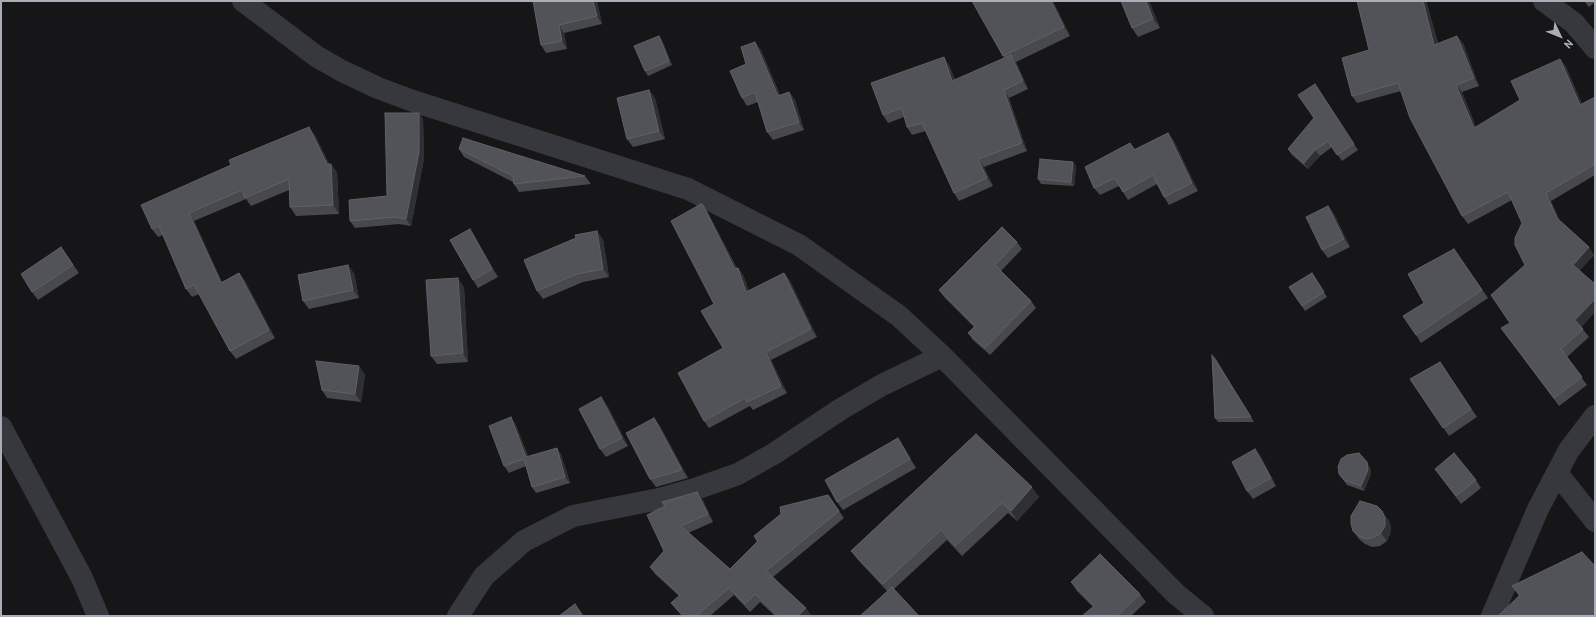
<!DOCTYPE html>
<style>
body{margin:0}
#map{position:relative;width:1596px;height:617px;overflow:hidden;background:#161618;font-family:Barlow,sans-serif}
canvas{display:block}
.frame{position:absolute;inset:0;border:2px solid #a8adb8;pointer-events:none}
.north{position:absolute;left:1540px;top:16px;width:40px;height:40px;-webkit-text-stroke:3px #111113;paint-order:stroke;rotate:133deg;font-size:11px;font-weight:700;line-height:16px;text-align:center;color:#a8adb8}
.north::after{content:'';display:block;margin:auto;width:14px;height:18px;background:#a8adb8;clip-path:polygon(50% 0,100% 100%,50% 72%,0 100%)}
</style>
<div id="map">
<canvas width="1596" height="617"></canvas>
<div class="frame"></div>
<div class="north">N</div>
</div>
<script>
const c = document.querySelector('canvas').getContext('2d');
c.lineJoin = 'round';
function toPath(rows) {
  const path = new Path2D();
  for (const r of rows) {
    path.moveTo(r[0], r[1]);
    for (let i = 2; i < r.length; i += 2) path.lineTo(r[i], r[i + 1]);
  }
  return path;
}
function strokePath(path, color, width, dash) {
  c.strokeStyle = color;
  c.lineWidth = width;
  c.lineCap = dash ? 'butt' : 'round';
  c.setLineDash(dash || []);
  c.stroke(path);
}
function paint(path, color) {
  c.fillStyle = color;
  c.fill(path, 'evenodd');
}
const minor = toPath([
 [243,1,316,56,342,71,378,88,413,101,688,189,799,245,899,316,942,356,1176,594,1203,616],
 [1544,1,1574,23,1595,48],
 [1,427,82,578,98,616],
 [1557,473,1595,521],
 [458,616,484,576,524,541,573,516,659,499,698,488,738,474,775,453,841,409,882,385,942,356],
 [1492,616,1538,509,1569,450,1595,416]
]);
const wall = toPath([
 [533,1,597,1,602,24,564,33,567,49,546,53,541,45],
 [972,1,1053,1,1070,36,1016,62,1028,89,1009,98,1027,151,984,167,993,186,959,201,954,193,926,131,912,135,907,127,904,117,888,123,883,115,949,65,955,80,1004,58],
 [1121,1,1149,1,1160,28,1138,37,1132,28],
 [1426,1,1438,43,1463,43,1479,86,1462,92,1476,127,1520,100,1560,59,1566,67,1582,104,1595,97,1595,175,1551,201,1560,221,1594,255,1580,270,1581,327,1589,337,1567,357,1587,385,1559,406,1501,328,1510,323,1525,265,1522,223,1512,200,1468,224,1462,216,1401,91,1357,103,1352,96,1369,50],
 [1584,1,1595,1,1595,2,1589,7],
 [659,36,662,40,672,65,648,76,645,71],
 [761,50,780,95,789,92,795,100,804,130,773,140,767,132,758,102,747,106,742,98,746,64],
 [1315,84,1358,150,1342,161,1332,147,1320,156,1308,169,1292,155,1288,149,1314,118],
 [649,90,655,98,665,139,633,147,627,139],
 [419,113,423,119,424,159,411,226,399,224,355,228,350,221,387,196],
 [1168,133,1174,141,1198,191,1169,205,1164,197,1157,184,1128,200,1119,186,1100,195,1094,188,1130,143,1135,149],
 [315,135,329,164,337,172,339,214,296,216,290,207,289,190,251,206,246,199,194,221,222,282,239,273,245,281,275,338,236,359,230,351,199,294,192,297,186,289,163,235,158,237,152,229],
 [459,149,585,176,591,184,519,192,514,184,513,182,464,157],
 [1073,162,1076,166,1074,186,1041,184,1038,179],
 [703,205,708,213,737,268,738,268,743,275,749,291,784,273,790,281,817,337,771,360,787,393,753,410,750,406,709,428,704,421,723,348,714,304],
 [1328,206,1334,214,1350,247,1328,258,1322,250],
 [470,229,475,237,498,277,478,288,473,280],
 [603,239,609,277,583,282,543,299,537,291],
 [1017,242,1022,249,1001,271,1031,301,1036,308,990,355,973,340,968,333,974,327,944,297,939,290],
 [61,247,79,273,38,300,32,292],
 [1454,249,1488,298,1421,343,1416,335,1424,303],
 [354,273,359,298,309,309,303,301],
 [1312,273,1327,297,1305,311,1289,287],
 [464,287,468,362,437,364,431,356],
 [1212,355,1216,359,1254,422,1218,422,1215,418],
 [1440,362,1477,417,1449,436,1410,379],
 [365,374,361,402,327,398,322,390],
 [607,405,628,446,606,457,600,449],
 [654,418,660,426,688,478,656,487,650,479],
 [515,423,528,456,561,454,570,483,536,493,532,487,526,466,509,473,504,466],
 [976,434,1039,497,1017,521,1008,513,962,556,947,540,894,589,887,591,858,560,851,551],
 [903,446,916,468,843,510,837,502],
 [1255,449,1261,457,1276,486,1253,499,1247,491],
 [1370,467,1371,474,1364,491,1347,485,1339,474],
 [1435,469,1476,480,1481,488,1461,504],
 [828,495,844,518,773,577,811,615,810,616,775,616,760,602,750,612,734,595,710,616,682,616,671,603,679,596,655,574,650,567,664,551,647,515,703,500,713,522,688,533,730,569,757,542,754,536],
 [1388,519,1391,527,1390,534,1387,541,1380,546,1372,547,1365,544,1359,539,1353,531],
 [1582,552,1519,596,1512,586],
 [1071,582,1140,594,1146,602,1131,616,1082,616,1093,607,1077,591]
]);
const shadedWall = toPath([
 [593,1,597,1,602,24,597,16],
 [1051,1,1053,1,1070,36,1064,27],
 [1146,1,1149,1,1160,28,1153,19],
 [1423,1,1426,1,1440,52,1434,45],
 [559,25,564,33,567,49,562,41],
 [659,36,662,40,672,65,669,61],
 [1457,36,1463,43,1479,86,1474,78],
 [755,42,761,50,783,104,778,96],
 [1011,55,1016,63,1028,89,1023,81],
 [944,57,949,65,958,89,952,81],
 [1560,59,1566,67,1586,113,1580,105],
 [1456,85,1462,92,1479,135,1474,128],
 [649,90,655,98,665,139,659,131],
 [1004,90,1009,98,1027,151,1022,143],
 [789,92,795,100,804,130,799,122],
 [419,113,423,119,424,159,411,226,406,219],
 [309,127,315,135,332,170,331,164,337,172,339,214,333,205,327,164],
 [1168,133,1174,141,1198,191,1192,183],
 [1315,150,1320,156,1308,169,1304,163],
 [978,159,984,167,993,186,987,178],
 [1073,162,1076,166,1074,186,1071,182],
 [1546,193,1551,201,1562,225,1557,218],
 [703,205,708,213,741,276,735,269],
 [1328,206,1334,214,1350,247,1344,239],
 [189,213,194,221,226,291,221,283],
 [470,229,475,237,498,277,492,269],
 [597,231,603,239,609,277,603,269],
 [1589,247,1594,255,1578,272,1573,265],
 [348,265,354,273,359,298,353,290],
 [738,268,743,275,752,299,746,292],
 [239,273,245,281,275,338,269,330],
 [784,273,790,281,817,337,811,329],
 [458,278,464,287,468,362,463,353],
 [1595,299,1595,312,1581,328,1575,320],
 [766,352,771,360,787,393,781,386],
 [359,366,365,374,361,402,355,394],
 [601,397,607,405,628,446,622,438],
 [511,417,515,423,531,463,526,457],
 [654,418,660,426,688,478,682,470],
 [898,438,903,446,916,468,910,459],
 [557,448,561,454,570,483,565,477],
 [1255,449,1261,457,1276,486,1271,478],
 [1367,462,1370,467,1371,474,1364,491,1361,486],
 [1032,487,1039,497,1017,521,1011,511],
 [697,492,703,500,713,522,708,514],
 [1382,511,1388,519,1391,527,1390,534,1387,541,1381,533],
 [806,608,811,615,810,616,798,616]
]);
const building = toPath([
 [533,1,593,1,597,16,559,25,562,41,541,45,533,1],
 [972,1,1051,1,1064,27,1003,56,972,1],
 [1121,1,1146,1,1153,19,1132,28,1121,1],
 [1357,1,1423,1,1434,45,1457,36,1474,78,1456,85,1474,128,1520,100,1511,81,1560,59,1580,105,1595,97,1595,164,1546,193,1557,218,1589,247,1573,265,1595,284,1595,299,1575,320,1583,329,1561,349,1582,377,1554,398,1501,328,1510,323,1491,295,1525,265,1515,245,1515,238,1522,223,1508,192,1462,216,1410,118,1398,83,1352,96,1342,58,1369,50,1357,1],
 [659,36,669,61,645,71,634,46,659,36],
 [755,42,778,96,789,92,799,122,767,132,755,92,742,98,730,71,746,64,741,47,755,42],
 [1011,55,1023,81,1004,90,1022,143,978,159,987,178,954,193,922,123,907,127,902,108,883,115,871,83,944,57,952,81,1011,55],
 [1315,84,1354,144,1337,155,1328,141,1315,150,1304,163,1288,149,1314,118,1298,95,1315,84],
 [649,90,659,131,627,139,617,98,649,90],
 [385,113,419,113,419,152,406,219,394,217,350,221,349,200,387,196,385,113],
 [309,127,327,164,331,164,333,205,290,207,289,179,245,198,242,190,189,213,221,283,239,273,269,330,230,351,194,285,186,289,159,226,152,229,141,205,231,165,229,160,309,127],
 [1168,133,1192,183,1164,197,1153,175,1123,192,1115,178,1094,188,1085,167,1130,143,1134,150,1168,133],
 [463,138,585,176,514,184,513,176,459,149,463,138],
 [1040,159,1073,162,1071,182,1038,179,1040,159],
 [701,204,703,205,735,269,738,268,746,292,784,273,811,329,766,352,781,386,747,402,745,398,704,421,678,373,723,348,701,311,714,304,671,221,701,204],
 [1328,206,1344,239,1322,250,1306,217,1328,206],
 [1002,227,1017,242,995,265,1031,301,985,348,968,333,975,326,939,290,1002,227],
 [470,229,492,269,473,280,450,240,470,229],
 [597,231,603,269,577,274,537,291,524,260,576,238,575,235,597,231],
 [61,247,73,265,32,292,21,274,61,247],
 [1454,249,1482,290,1416,335,1403,316,1424,303,1408,274,1454,249],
 [348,265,353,290,303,301,298,275,348,265],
 [1312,273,1324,292,1302,306,1289,287,1312,273],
 [458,278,463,353,431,356,426,280,458,278],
 [1212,355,1251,417,1215,418,1212,355],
 [316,361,359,366,355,394,322,390,316,361],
 [1440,362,1471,409,1443,428,1410,379,1440,362],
 [601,397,622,438,600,449,579,409,601,397],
 [511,417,526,457,557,448,565,477,532,487,524,459,504,466,489,426,511,417],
 [654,418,682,470,650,479,626,433,654,418],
 [976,434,1032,487,1011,511,1002,503,955,546,941,530,883,584,851,551,976,434],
 [898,438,910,459,837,502,825,480,898,438],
 [1255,449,1271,478,1247,491,1232,462,1255,449],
 [1359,453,1367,462,1368,470,1361,486,1344,480,1339,474,1338,467,1341,459,1347,455,1359,453],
 [1454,453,1476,480,1456,496,1435,469,1454,453],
 [697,492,708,514,681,526,730,569,758,541,754,536,781,514,780,507,828,495,839,511,766,571,806,608,798,616,778,616,755,594,745,604,729,588,696,616,683,616,671,603,680,595,650,567,664,551,647,515,665,506,662,502,697,492],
 [1360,501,1377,506,1382,511,1385,518,1385,526,1381,533,1374,537,1366,539,1359,536,1353,531,1351,524,1351,516,1360,501],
 [1582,552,1595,566,1595,616,1498,616,1520,595,1512,586,1582,552],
 [1100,554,1140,594,1117,616,1082,616,1094,606,1071,582,1100,554],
 [892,587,919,616,860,616,892,587],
 [575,604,583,616,559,616,575,604]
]);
strokePath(minor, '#37383d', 22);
paint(wall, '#47494d');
paint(shadedWall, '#2f3033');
paint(building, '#525359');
strokePath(building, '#5f6168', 1);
</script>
